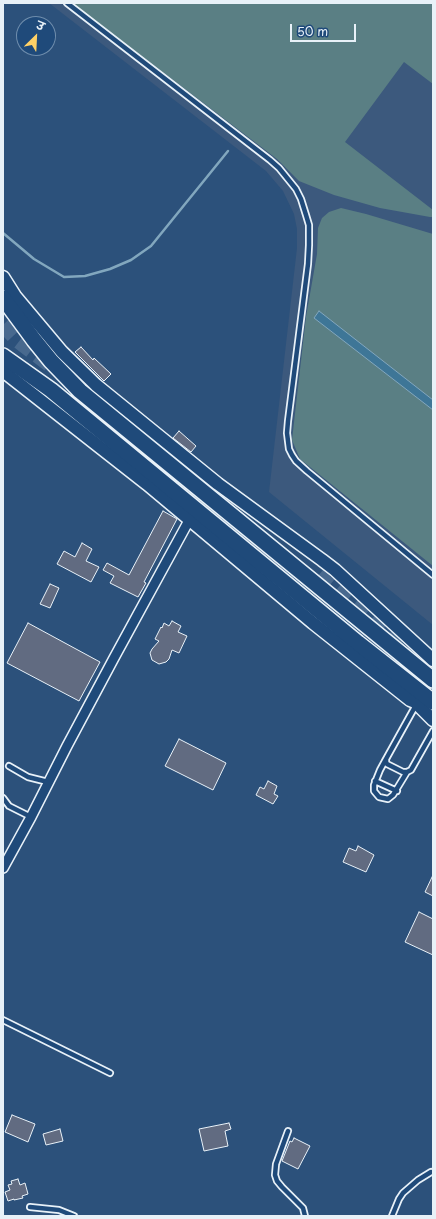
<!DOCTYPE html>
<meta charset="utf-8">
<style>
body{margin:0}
#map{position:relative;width:436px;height:1219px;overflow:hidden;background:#2c517b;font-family:"Playpen Sans","Playpen Sans Deva",sans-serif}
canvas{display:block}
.frame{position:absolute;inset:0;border:4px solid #e8f1f8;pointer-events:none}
.north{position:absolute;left:16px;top:16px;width:40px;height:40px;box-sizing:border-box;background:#1f4a7a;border:1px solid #6f8dac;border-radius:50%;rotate:24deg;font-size:11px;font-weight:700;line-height:16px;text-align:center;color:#e8f1f8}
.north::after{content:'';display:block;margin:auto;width:14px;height:18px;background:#ffd166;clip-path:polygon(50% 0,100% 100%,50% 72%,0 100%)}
.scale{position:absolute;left:290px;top:24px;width:66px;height:18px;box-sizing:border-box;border:2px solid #e8f1f8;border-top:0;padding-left:5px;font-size:12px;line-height:14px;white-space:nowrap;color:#e8f1f8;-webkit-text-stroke:3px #1f4a7a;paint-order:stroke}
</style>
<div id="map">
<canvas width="436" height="1219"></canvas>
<div class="frame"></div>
<div class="north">उ</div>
<div class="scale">50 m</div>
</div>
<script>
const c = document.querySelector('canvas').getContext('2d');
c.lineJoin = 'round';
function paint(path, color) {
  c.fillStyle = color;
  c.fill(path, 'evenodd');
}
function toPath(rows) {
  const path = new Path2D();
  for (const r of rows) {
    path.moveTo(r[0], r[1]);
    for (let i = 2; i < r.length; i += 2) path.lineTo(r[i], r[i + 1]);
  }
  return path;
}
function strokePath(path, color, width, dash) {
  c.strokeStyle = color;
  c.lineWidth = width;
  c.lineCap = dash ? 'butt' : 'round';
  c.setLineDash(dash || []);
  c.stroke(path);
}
const built = toPath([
 [49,3,433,3,433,625,269,492,297,248,297,229,294,214,283,191,266,171]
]);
const green = toPath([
 [72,3,433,3,433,84,404,62,345,142,433,210,433,217,430,217,380,208,334,195,299,181,277,159],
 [341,208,366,214,433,234,433,566,300,459,292,440,306,317,317,254,318,228,322,218,329,212]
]);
const water = toPath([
 [319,311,433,400,433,410,314,318,319,311]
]);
const stream = toPath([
 [3,233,34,259,64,277,85,276,110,269,131,260,151,246,228,151]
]);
const building = toPath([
 [81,347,93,360,94,358,111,374,104,381,75,352,81,347],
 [179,431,196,446,191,452,173,438,179,431],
 [163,511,177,519,144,582,146,583,138,597,110,583,114,576,103,570,107,563,129,575,163,511],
 [82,543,92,549,86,561,99,567,91,582,57,564,64,551,75,557,82,543],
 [50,584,59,588,50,608,40,604,50,584],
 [172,621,181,626,178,632,187,636,179,653,172,650,169,659,166,662,159,664,152,660,150,653,152,649,159,641,155,639,161,627,162,628,164,623,169,626,172,621],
 [28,623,100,662,79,701,7,663,28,623],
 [179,739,226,763,213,790,165,766,179,739],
 [268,781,277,786,274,794,278,796,273,804,256,795,260,787,264,789,268,781],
 [358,846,374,855,366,872,343,862,349,848,356,851,358,846],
 [433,875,433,896,425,892,433,875],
 [419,912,433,919,433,955,405,942,419,912],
 [12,1115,35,1124,28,1142,5,1132,12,1115],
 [229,1123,231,1129,225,1131,228,1146,204,1151,199,1129,229,1123],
 [60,1129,63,1141,46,1145,43,1134,60,1129],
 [294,1138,310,1146,298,1169,282,1161,290,1141,292,1142,294,1138],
 [18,1179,20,1185,25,1183,28,1194,22,1196,23,1198,14,1200,14,1199,8,1201,5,1192,10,1190,8,1185,12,1184,11,1181,18,1179]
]);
const trunkTunnel = toPath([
 [3,325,18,341,51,366],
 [318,576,433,669]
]);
const service = toPath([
 [67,3,270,160,279,168,296,189,301,199,306,215,309,225,309,245,308,264,288,421,287,433,289,449,292,455,296,461,307,471,433,575],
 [416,705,386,759,386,762,387,764,403,772,407,772,411,770,433,731],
 [386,759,380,770,374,785,374,791,379,797,388,799,393,795,407,772],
 [9,766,28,777,48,782],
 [375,781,397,791],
 [3,798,9,806,31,817],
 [3,1020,110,1073],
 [288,1131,276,1164,275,1175,277,1181,282,1187,303,1208,305,1216],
 [30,1207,59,1210,74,1216],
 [392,1216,399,1199,403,1193,418,1180,431,1172]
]);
const minor = toPath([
 [3,868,31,817,67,746,114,658,192,515]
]);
const tertiary = toPath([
 [3,277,15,296,62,352,96,385,218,484,322,560,335,570,433,660],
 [3,371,147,484,313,623,410,700,415,702,417,701,423,693],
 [415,702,433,720]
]);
const trunk = toPath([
 [3,298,34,340,51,361,80,391,433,680],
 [3,356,51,390,358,643,433,702]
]);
paint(built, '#3c597d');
paint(green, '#5a7f84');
paint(water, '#3e7697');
strokePath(water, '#82a7be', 1);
strokePath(stream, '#82a7be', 2.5);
paint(building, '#616b81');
strokePath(building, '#e8f1f8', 1);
strokePath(trunkTunnel, '#48698e', 15, [15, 8]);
strokePath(service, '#e8f1f8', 8);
strokePath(minor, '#e8f1f8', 12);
strokePath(tertiary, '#e8f1f8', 15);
strokePath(trunk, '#e8f1f8', 18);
strokePath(service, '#1f4a7a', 4.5);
strokePath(minor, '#1f4a7a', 9);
strokePath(tertiary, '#1f4a7a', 12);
strokePath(trunk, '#1f4a7a', 15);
</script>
